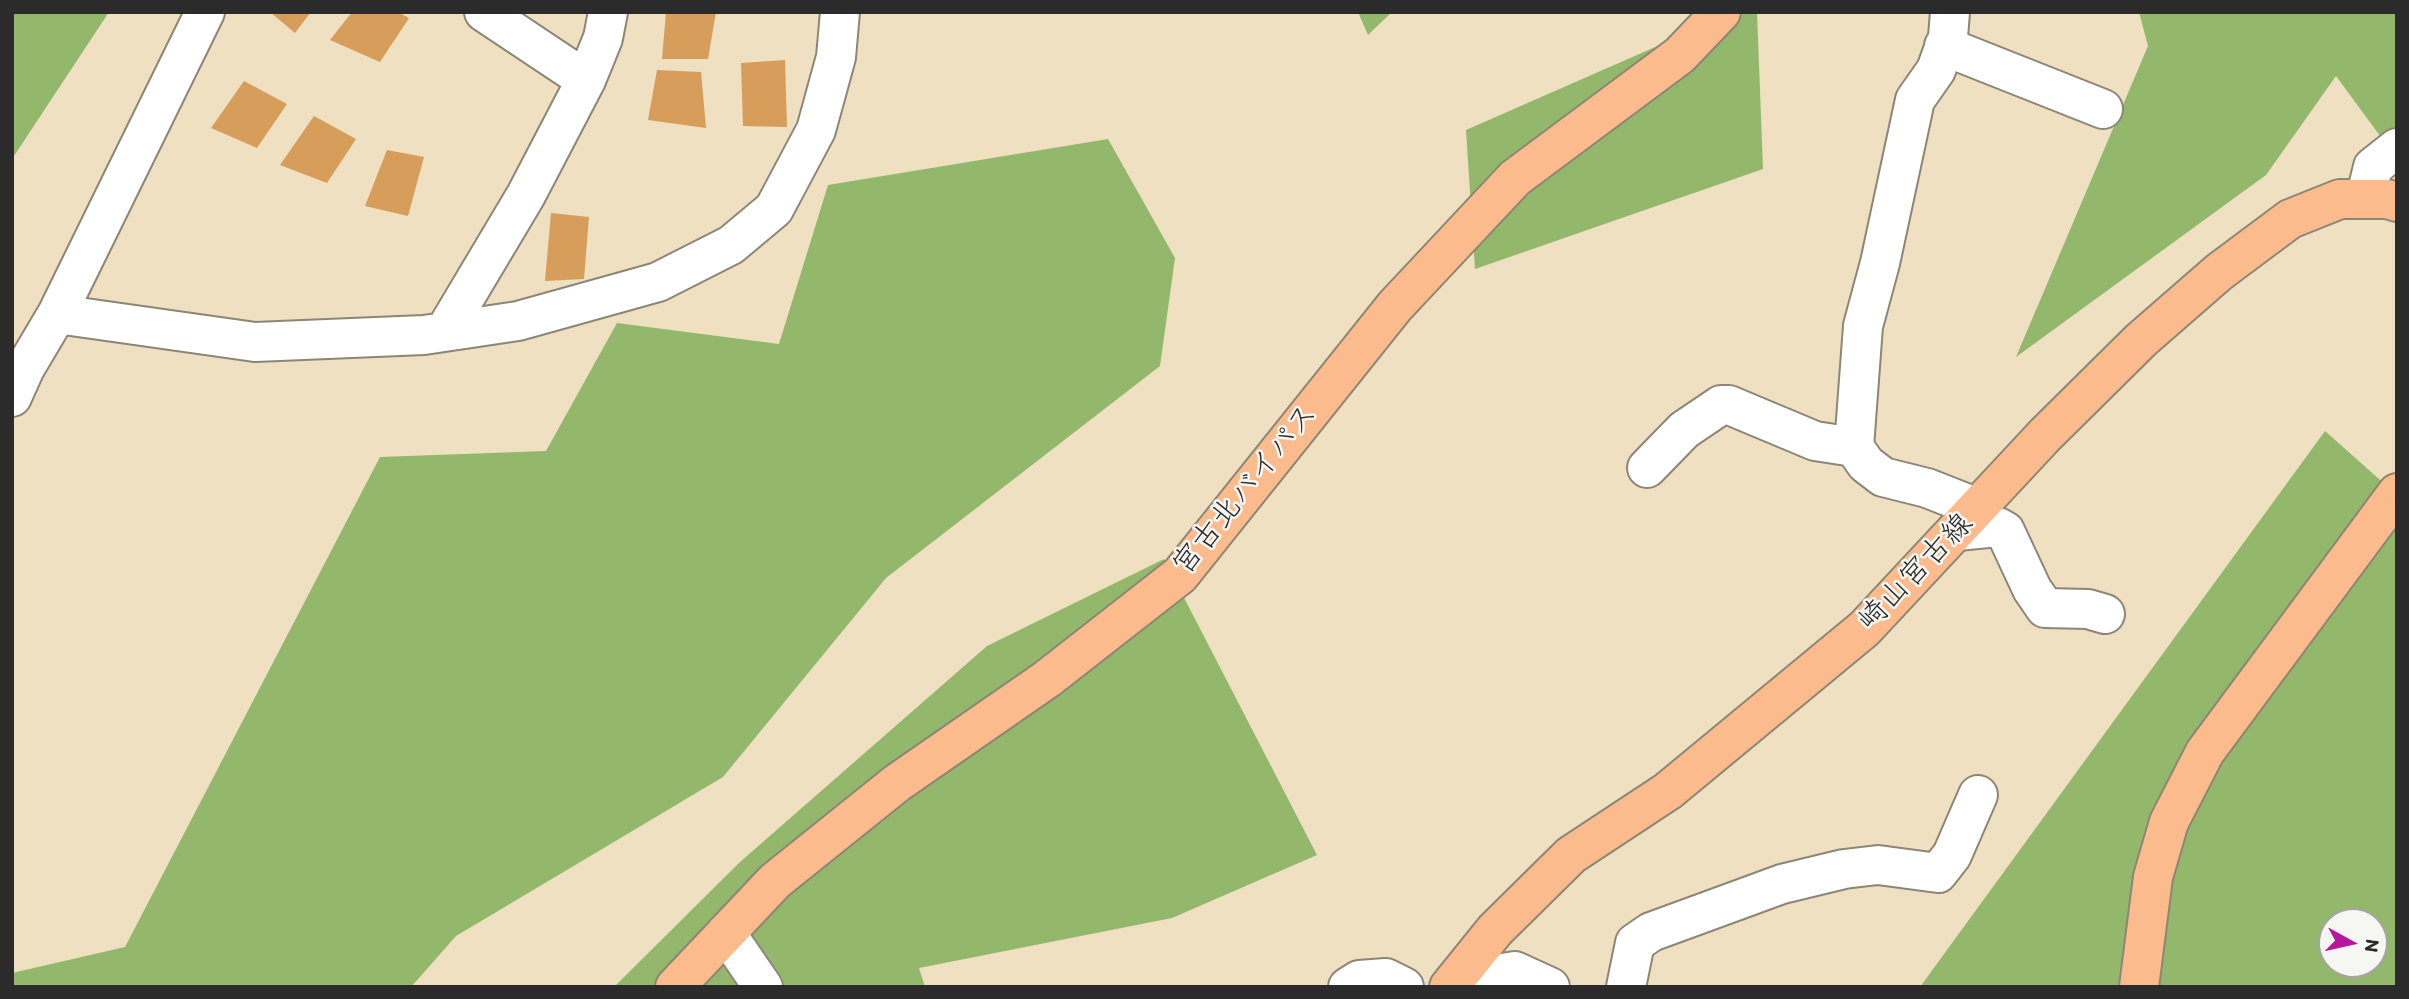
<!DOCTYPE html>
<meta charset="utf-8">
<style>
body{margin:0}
#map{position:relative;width:2409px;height:999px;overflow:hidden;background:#eee0c1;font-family:Itim,sans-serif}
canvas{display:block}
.frame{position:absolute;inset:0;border:14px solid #2b2b2b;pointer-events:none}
.north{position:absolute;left:2318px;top:908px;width:70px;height:70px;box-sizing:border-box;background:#f6f6f2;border:2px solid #a5a5a2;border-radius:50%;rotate:98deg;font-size:19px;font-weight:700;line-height:28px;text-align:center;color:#2b2b2b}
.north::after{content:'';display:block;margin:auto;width:24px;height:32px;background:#b5179e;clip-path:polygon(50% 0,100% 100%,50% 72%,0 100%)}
</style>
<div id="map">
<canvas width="2409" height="999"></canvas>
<div class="frame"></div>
<div class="north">N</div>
</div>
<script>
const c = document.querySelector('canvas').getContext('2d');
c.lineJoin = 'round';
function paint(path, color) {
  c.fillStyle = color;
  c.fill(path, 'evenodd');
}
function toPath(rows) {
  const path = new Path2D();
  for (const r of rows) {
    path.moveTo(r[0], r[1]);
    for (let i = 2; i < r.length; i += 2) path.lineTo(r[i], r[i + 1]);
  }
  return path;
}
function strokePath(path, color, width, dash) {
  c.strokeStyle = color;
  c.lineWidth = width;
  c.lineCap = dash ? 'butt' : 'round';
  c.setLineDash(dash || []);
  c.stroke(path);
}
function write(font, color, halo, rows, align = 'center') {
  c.font = font + ' Itim,"Klee One",sans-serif';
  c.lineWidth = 5;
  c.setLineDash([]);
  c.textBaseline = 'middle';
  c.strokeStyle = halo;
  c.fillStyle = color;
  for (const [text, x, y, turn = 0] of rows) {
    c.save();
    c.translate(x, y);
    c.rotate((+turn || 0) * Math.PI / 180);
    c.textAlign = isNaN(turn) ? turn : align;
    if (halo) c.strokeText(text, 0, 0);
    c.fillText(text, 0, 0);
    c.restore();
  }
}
const forest = toPath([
 [12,12,109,12,12,159],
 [1358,12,1392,12,1368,35],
 [1735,12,1757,12,1763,169,1475,269,1466,130],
 [2139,12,2397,12,2397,159,2336,76,2266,175,2016,357,2148,46],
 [1108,139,1175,258,1160,366,886,578,723,777,456,936,411,987,12,987,12,973,125,947,380,457,546,451,617,323,779,344,828,185],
 [2325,431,2397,495,2397,987,1920,987],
 [2332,922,2374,922,2374,964,2332,964],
 [1164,559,1317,855,1172,918,919,968,925,987,614,987,740,862,987,646]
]);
const building = toPath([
 [270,12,311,12,295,33],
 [352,12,398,12,409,18,380,62,330,40],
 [666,12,716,12,708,59,662,59],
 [785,60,787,127,743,126,741,63],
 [657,70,701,72,706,128,648,120],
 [244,81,287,104,257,148,211,128],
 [314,116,356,139,327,183,280,165],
 [387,150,424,157,408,216,365,206],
 [551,213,589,217,584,279,545,281]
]);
const minor = toPath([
 [484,12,586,80],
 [1950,12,1948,37,1936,70,1915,100,1880,263,1863,326,1854,447,1866,464,1883,477,1927,488,1978,508],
 [1944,46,2103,109],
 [2365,199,2373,167,2397,148],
 [57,314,255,342,424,335,518,321,658,282,731,245,774,209,816,130,836,57,840,12],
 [445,331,526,195,586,80,603,38,608,12],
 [12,397,25,368,57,314,205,12],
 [1647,468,1684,430,1721,405,1729,405,1815,441,1854,447],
 [1957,531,1998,527,2005,531,2032,589,2045,608,2088,609,2105,614],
 [726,933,763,987],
 [1348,987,1359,980,1386,978,1404,987],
 [1488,987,1503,973,1515,971,1550,987],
 [1626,987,1635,943,1651,932,1782,884,1844,869,1878,865,1938,873,1952,855,1978,795]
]);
const major = toPath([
 [1449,987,1495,930,1571,855,1668,791,1864,629,2045,435,2141,340,2219,272,2290,219,2340,199,2387,199,2397,202],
 [2139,987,2153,877,2169,822,2205,752,2397,493]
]);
const highway = toPath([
 [675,987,775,881,897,783,1047,679,1180,575,1395,306,1515,178,1680,55,1721,12]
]);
const streetNames = [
 ["宮古北バイパス",1246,490,-51],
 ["崎山宮古線",1916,573,-46]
];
paint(forest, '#93b86c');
paint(building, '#d69d5b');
strokePath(minor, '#8c8676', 42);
strokePath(major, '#8c8676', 42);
strokePath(highway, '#8c8676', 42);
strokePath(minor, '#fff', 38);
strokePath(major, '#fbbb8c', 38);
strokePath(highway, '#fbbb8c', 38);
write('30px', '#2b2b2b', '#f6f6f2', streetNames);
</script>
